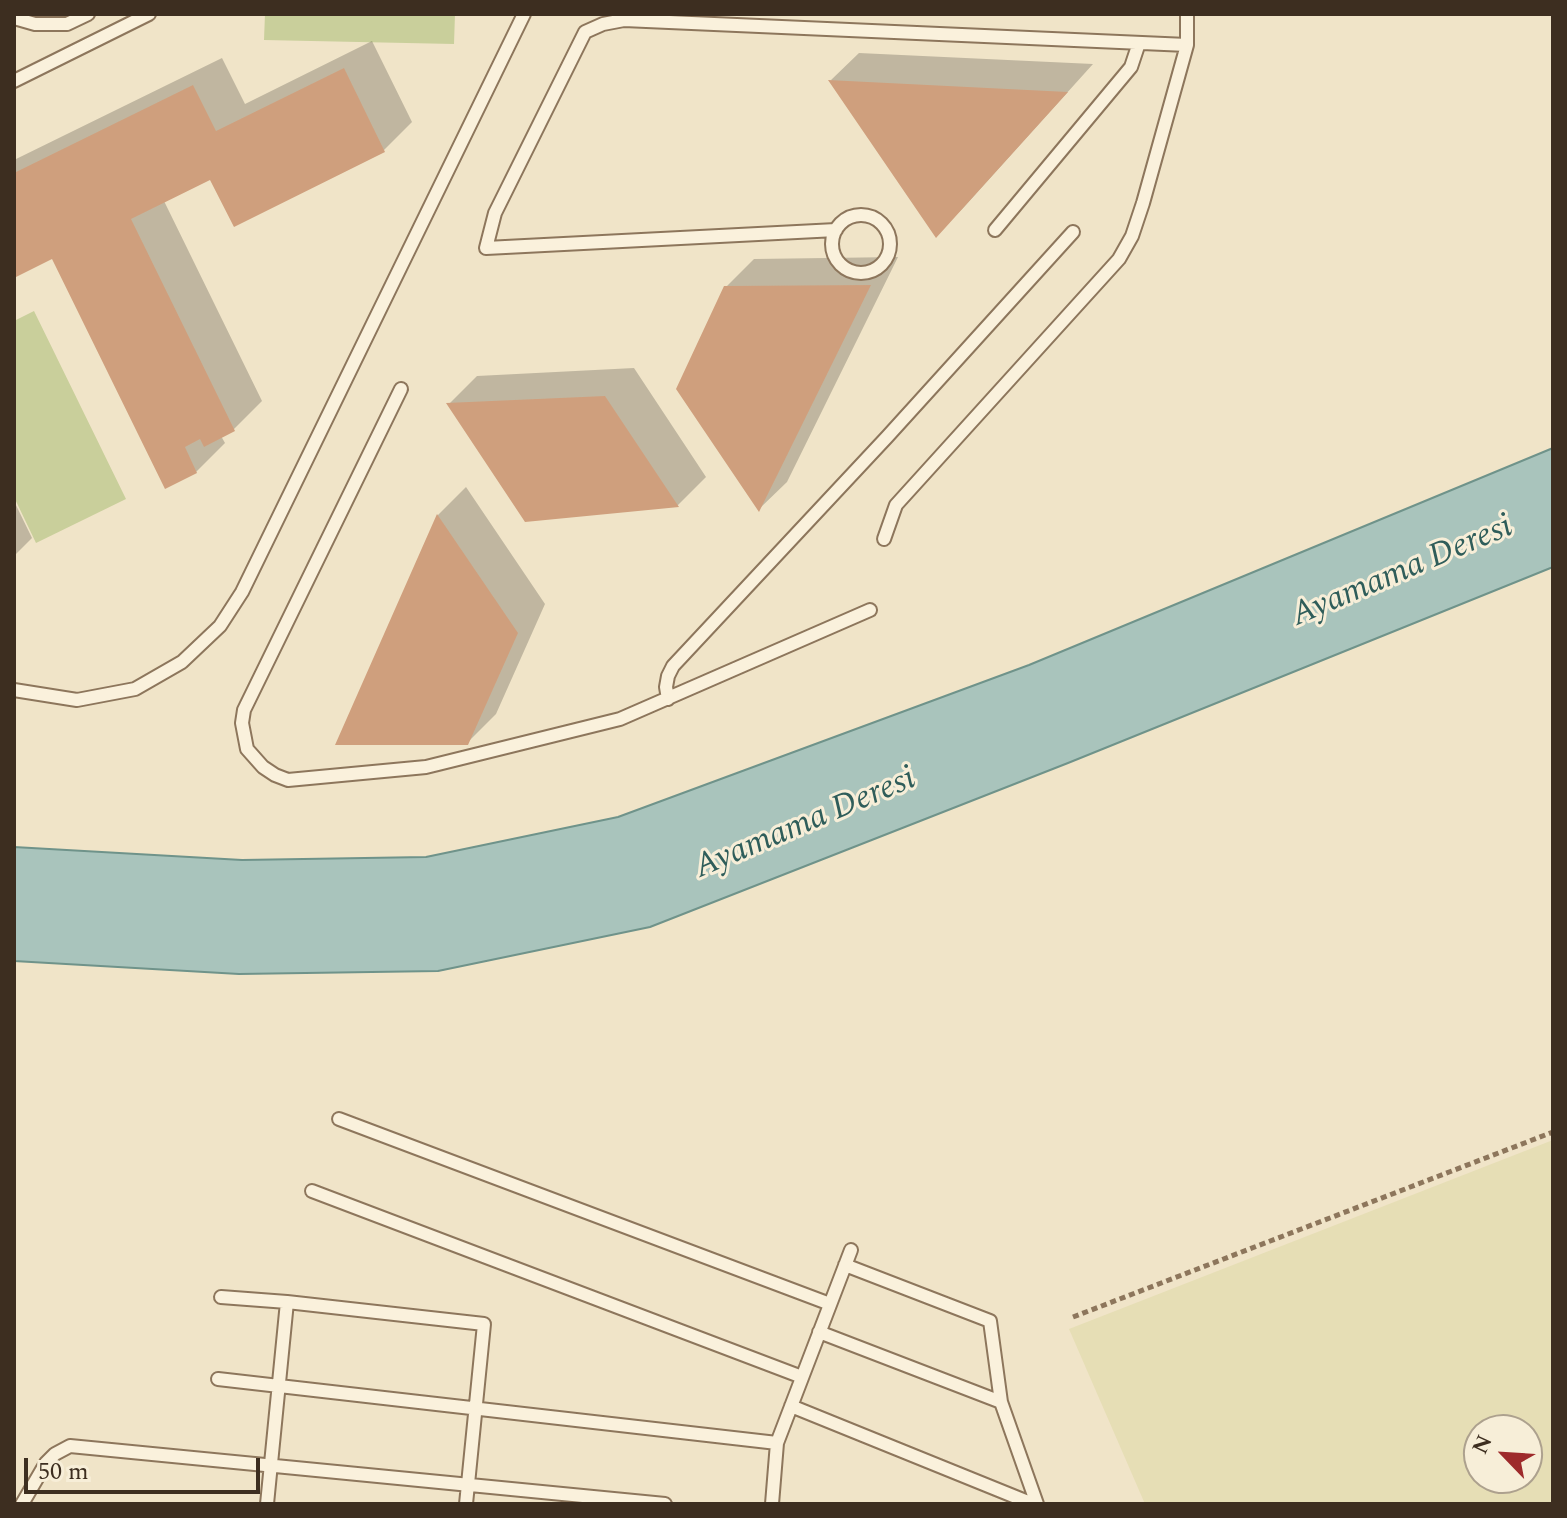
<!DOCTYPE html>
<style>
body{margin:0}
#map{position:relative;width:1567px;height:1518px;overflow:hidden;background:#f0e4c8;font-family:Spectral,serif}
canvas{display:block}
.frame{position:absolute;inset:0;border:16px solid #3d2e20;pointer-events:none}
.north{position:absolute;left:1463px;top:1414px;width:80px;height:80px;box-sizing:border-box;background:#f7eed8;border:2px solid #ada18e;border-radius:50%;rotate:295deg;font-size:22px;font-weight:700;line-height:32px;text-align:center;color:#3d2e20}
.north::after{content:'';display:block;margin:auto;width:28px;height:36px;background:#9e2a2b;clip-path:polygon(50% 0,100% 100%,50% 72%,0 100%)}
.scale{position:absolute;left:24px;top:1458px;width:236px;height:36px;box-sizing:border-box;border:4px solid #3d2e20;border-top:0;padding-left:10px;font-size:24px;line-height:28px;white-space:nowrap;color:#3d2e20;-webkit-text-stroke:6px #f7eed8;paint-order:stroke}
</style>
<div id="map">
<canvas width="1567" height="1518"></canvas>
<div class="frame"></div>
<div class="north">N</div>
<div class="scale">50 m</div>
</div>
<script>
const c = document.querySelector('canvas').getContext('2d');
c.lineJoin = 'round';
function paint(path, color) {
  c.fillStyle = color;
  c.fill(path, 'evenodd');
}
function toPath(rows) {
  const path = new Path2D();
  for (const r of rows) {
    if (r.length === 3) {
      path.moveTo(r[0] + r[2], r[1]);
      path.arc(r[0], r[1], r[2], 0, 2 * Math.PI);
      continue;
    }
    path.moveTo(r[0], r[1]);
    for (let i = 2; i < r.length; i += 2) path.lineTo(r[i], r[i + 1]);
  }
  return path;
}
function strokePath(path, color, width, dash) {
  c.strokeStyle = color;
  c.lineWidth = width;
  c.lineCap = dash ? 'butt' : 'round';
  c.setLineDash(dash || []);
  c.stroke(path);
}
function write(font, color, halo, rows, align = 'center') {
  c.font = font + ' Spectral,serif';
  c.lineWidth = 6;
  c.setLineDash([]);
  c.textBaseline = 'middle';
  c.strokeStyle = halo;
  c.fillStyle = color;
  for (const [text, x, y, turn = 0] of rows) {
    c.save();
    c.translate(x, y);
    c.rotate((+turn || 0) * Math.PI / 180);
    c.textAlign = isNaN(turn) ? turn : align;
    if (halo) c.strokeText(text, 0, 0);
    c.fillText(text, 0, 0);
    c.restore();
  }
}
const farmland = toPath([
 [1553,1140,1553,1504,1145,1504,1069,1329],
 [1479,1430,1527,1430,1527,1478,1479,1478]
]);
const green = toPath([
 [265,14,455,14,454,44,264,40],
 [34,311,126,499,36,543,14,497,14,321]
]);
const water = toPath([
 [1553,448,1553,567,1068,763,650,927,438,971,239,974,14,961,14,847,242,860,426,857,618,817,1029,665,1553,448]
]);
const shadow = toPath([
 [372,41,412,122,384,150,211,177,164,201,262,401,234,429,221,436,225,443,196,472,166,486,53,256,14,275,14,160,222,58,245,104],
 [859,53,1093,64,964,207,936,235,831,80],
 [898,257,787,482,759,509,725,288,754,259],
 [634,368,706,477,678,505,526,520,449,404,477,376],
 [466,487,545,604,496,714,467,743,338,743,438,515],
 [14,501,32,538,14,556]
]);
const building = toPath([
 [344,68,385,152,234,227,210,180,131,219,235,431,204,447,200,439,185,447,197,473,165,489,52,259,14,278,14,173,193,85,216,131],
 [828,80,1068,92,936,238],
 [871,285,759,512,676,389,724,286],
 [605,396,679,507,525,522,446,403],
 [437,514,518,633,468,745,335,745]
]);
const path = toPath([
 [1073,1317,1553,1132]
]);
const service = toPath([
 [14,18,35,24,67,24,88,14],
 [14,81,149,14],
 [861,244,29],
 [836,230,486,248,495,213,585,32,603,24,624,20,1187,45],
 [995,230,1131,67,1139,43],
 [401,389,244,710,242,723,247,749,263,767,275,775,288,780,426,767,620,719,870,610],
 [884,539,896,505,1119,259,1132,236,1143,203,1187,45,1187,14],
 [14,690,77,700,135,689,182,662,220,626,242,592,524,14],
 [668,699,666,687,668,676,673,666,887,437,1073,232],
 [339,1119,830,1304],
 [312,1191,802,1377],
 [845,1265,990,1321,1001,1402,1037,1504],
 [221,1297,287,1302,484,1324,466,1504],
 [819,1332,1001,1402],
 [218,1379,777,1443],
 [791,1406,1033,1504],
 [22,1504,46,1463,55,1454,70,1446,665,1504],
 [267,1504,287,1302],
 [772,1504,777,1443,851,1250]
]);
const waterNames = [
 ["Ayamama Deresi",1403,573,-23],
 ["Ayamama Deresi",806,825,-23]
];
paint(farmland, '#e6deb5');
paint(green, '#c9cf9b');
paint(water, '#a9c4bc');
strokePath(water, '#6f938a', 2);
paint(shadow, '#0003');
paint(building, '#cf9f7d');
strokePath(service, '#8d765c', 16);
strokePath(path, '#8d765c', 5, [6, 4]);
strokePath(service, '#faf1dc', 12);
write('italic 34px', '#2f5d5a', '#f7eed8', waterNames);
</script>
